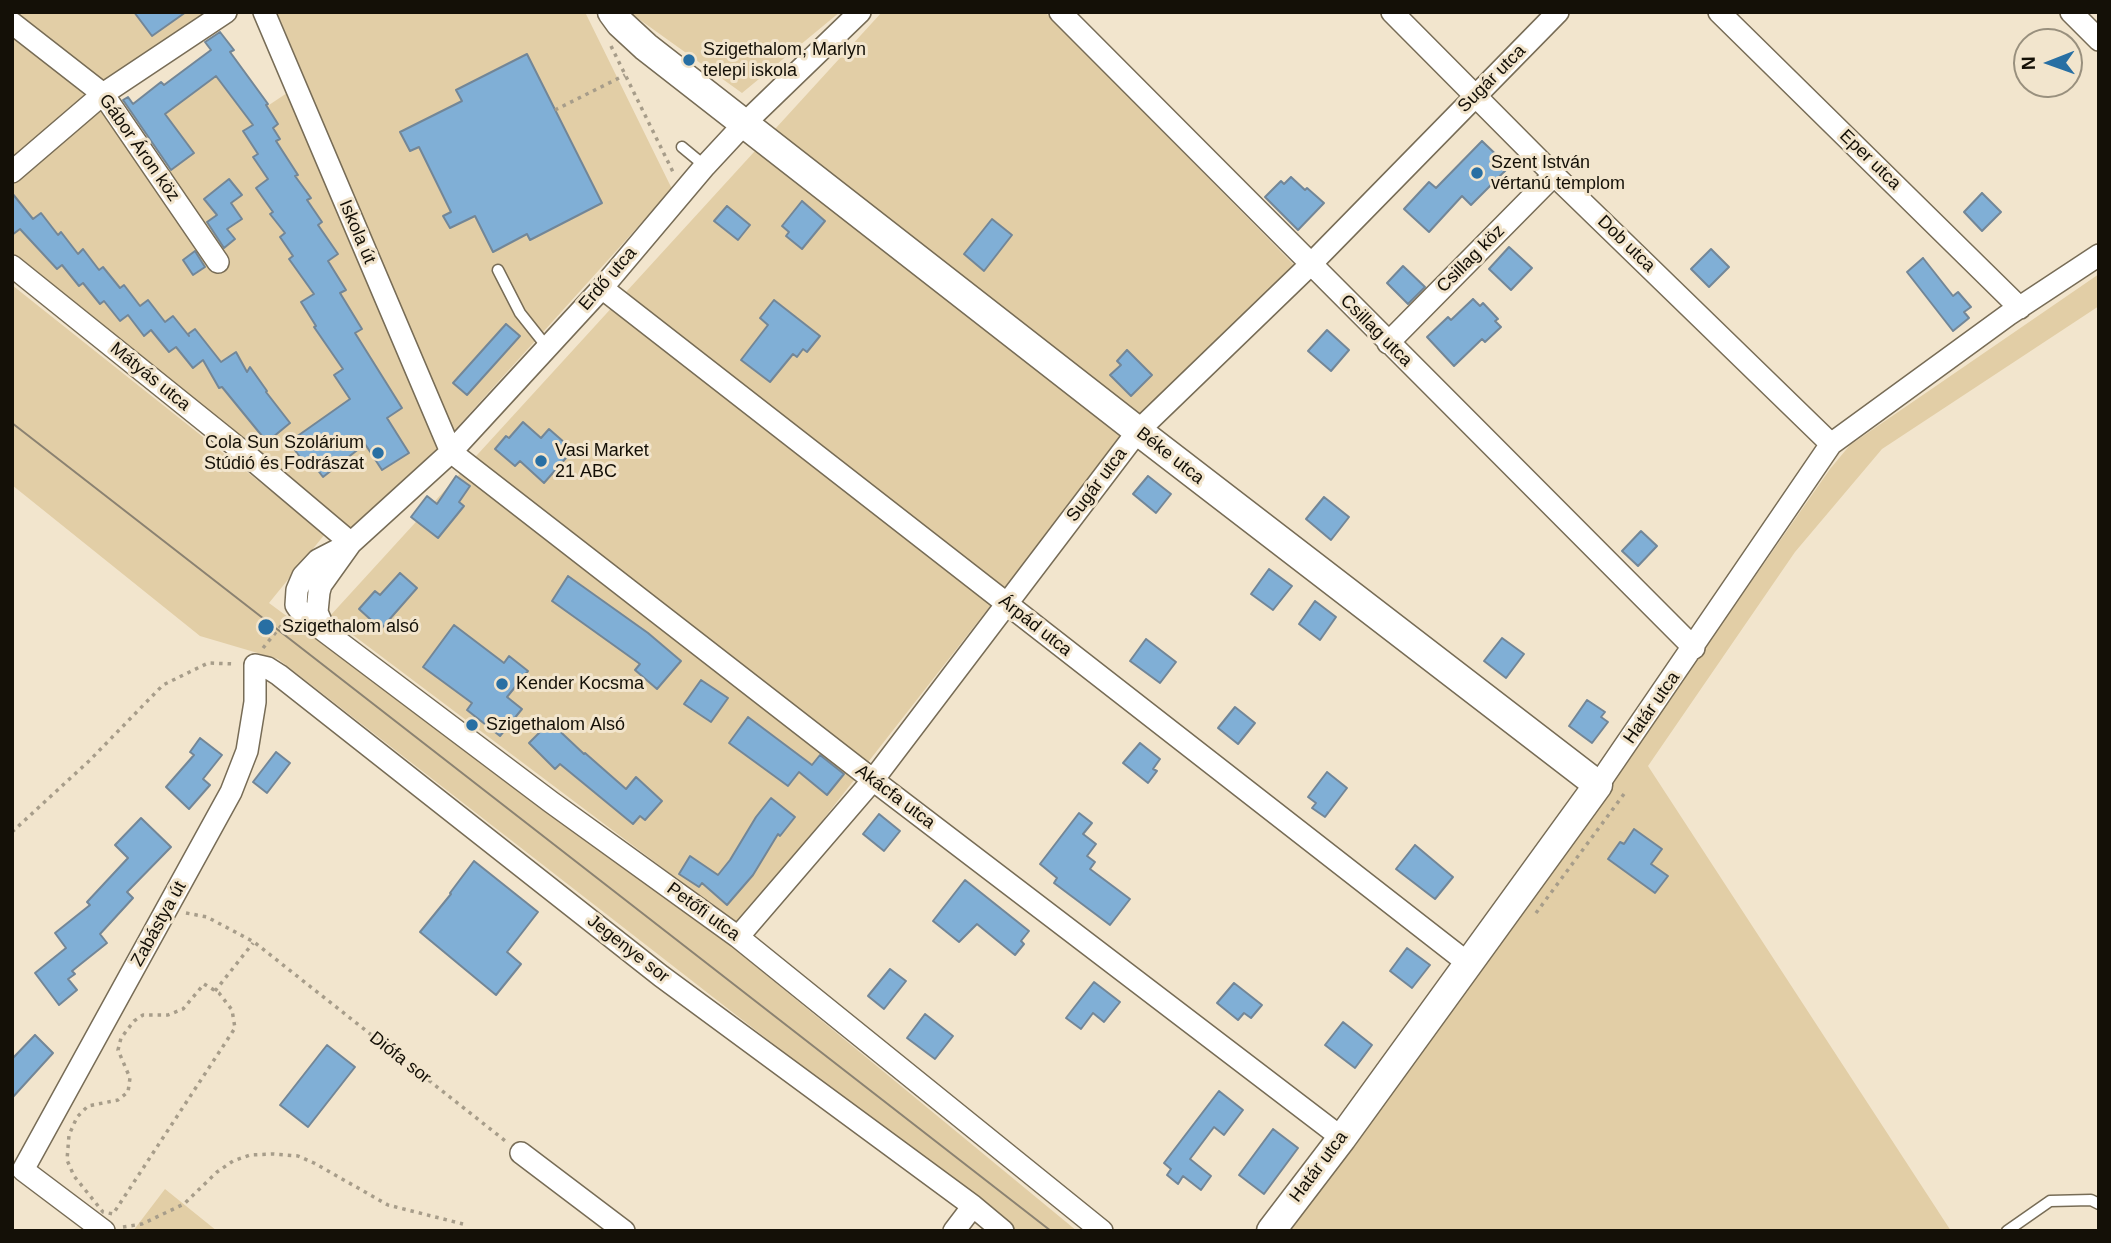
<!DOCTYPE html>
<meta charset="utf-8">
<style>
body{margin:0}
#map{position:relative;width:2111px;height:1243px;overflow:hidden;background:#f2e5cd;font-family:Arial,sans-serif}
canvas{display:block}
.frame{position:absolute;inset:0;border:14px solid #141007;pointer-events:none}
.north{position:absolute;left:2013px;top:28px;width:70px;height:70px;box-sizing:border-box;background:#f2e5cd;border:2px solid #99907e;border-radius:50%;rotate:269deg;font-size:19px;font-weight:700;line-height:28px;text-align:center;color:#141007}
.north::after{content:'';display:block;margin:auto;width:24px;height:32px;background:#286fa3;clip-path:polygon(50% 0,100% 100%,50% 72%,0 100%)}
</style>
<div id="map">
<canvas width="2111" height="1243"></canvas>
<div class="frame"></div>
<div class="north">N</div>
</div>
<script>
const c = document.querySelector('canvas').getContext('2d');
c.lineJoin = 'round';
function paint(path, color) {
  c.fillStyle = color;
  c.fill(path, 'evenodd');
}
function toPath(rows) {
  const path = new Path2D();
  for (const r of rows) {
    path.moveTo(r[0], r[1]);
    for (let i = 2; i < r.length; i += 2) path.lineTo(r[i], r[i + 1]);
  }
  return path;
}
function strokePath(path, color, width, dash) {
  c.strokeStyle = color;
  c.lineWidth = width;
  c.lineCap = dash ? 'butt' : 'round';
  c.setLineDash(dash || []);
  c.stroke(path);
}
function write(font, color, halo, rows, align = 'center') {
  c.font = font + ' Arial,sans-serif';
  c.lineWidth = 6;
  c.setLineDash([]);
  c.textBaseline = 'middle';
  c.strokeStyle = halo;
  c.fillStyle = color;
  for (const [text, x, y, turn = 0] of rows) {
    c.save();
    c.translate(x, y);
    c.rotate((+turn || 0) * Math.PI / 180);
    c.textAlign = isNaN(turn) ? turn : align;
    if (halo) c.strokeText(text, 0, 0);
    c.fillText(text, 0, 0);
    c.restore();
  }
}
const green = toPath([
 [12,12,226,12,103,94,168,171,193,152,165,114,216,76,248,119,290,91,451,452,347,540,12,267],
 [277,12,585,12,672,189,453,432],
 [629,12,840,12,742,93],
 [882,12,1045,12,1294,265,1123,436,740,926,329,617],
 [2099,274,2099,306,1882,449,1795,552,1648,766,1951,1231,1279,1231,1636,747,1830,469,1850,445],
 [12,285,325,534,269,603,725,941,1077,1231,1014,1231,278,659,200,636,12,485],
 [165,1189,217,1231,133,1231]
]);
const building = toPath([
 [134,12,186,12,152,36,134,12],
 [220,32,234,50,230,52,268,104,266,105,278,124,273,128,280,139,276,141,298,175,295,176,311,198,307,200,322,222,318,225,338,254,328,261,346,290,340,293,362,329,355,333,402,408,387,418,409,453,382,470,365,444,323,477,310,460,305,464,289,442,350,399,334,375,343,369,314,327,316,326,301,302,314,294,289,259,293,256,280,237,285,233,270,214,273,212,256,188,268,179,253,157,258,154,243,131,253,125,216,76,165,114,194,153,171,170,123,100,128,97,133,104,161,82,164,85,211,50,205,42,220,32],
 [527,54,602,203,530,240,527,234,493,252,475,216,450,228,443,216,451,212,419,147,410,151,400,132,462,101,456,90,527,54],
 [1482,141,1509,167,1471,205,1462,196,1429,232,1404,209,1429,182,1436,188,1482,141],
 [1291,177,1305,190,1307,188,1324,203,1298,230,1265,197,1281,181,1284,184,1291,177],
 [229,179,242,195,231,203,242,219,227,229,235,239,224,248,207,222,217,215,204,199,229,179],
 [12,193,33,219,41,213,58,235,61,232,78,254,83,249,99,270,103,267,120,288,124,285,140,306,148,300,165,322,173,316,189,336,188,334,195,329,221,362,236,352,247,372,250,367,267,391,266,392,290,423,267,442,222,387,219,388,203,360,193,368,176,347,169,352,151,330,144,336,128,315,120,321,104,301,100,304,83,283,79,286,62,265,57,269,20,229,12,235,12,193],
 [1982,193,2001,212,1982,231,1964,212,1982,193],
 [802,201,825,221,802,249,786,236,789,232,782,226,802,201],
 [727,206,750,225,738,240,714,221,727,206],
 [992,219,1012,235,984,271,964,254,992,219],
 [1509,247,1532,268,1511,290,1489,269,1509,247],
 [1711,249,1729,267,1709,287,1691,269,1711,249],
 [195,251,205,267,193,275,183,260,195,251],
 [1923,258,1953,296,1958,292,1971,307,1964,312,1969,318,1953,331,1907,272,1923,258],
 [1403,266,1425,287,1408,304,1387,283,1403,266],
 [1473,299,1480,306,1483,303,1498,319,1495,321,1501,327,1485,342,1482,339,1454,366,1427,337,1448,317,1451,320,1473,299],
 [774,300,820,336,807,352,803,349,797,357,793,354,770,382,741,360,768,325,760,318,774,300],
 [506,324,520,336,467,395,453,383,506,324],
 [1327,330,1349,350,1331,371,1308,351,1327,330],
 [1127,350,1152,375,1131,396,1110,375,1121,365,1117,361,1127,350],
 [523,422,541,438,549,429,573,450,544,483,520,461,515,466,495,449,506,436,509,438,523,422],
 [456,476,470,486,459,502,464,506,438,538,411,517,427,496,437,504,456,476],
 [1148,476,1171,494,1156,513,1133,494,1148,476],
 [1324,497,1349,517,1331,540,1306,519,1324,497],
 [1641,531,1657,546,1638,566,1622,551,1641,531],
 [1269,569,1292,586,1273,610,1251,594,1269,569],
 [400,573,417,588,381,629,359,609,375,591,380,595,400,573],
 [568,576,648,633,681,661,657,689,635,670,640,664,552,601,568,576],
 [1315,601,1336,617,1320,640,1299,624,1315,601],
 [454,625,504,663,509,656,528,671,507,697,522,709,500,736,467,710,472,703,423,667,454,625],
 [1502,638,1524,654,1506,678,1484,661,1502,638],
 [1146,639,1176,662,1160,683,1130,661,1146,639],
 [701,680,728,698,711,722,684,704,701,680],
 [1587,700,1605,712,1601,717,1608,722,1592,743,1569,726,1587,700],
 [1235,707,1255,723,1238,744,1218,728,1235,707],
 [748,717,812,765,820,755,844,774,827,795,799,772,788,786,729,743,748,717],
 [550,722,584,754,585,753,626,789,636,777,662,801,645,820,640,816,633,824,560,764,555,769,529,743,550,722],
 [200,738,222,755,203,779,210,785,189,809,166,787,194,755,190,752,200,738],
 [1140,743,1160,759,1153,769,1157,771,1148,783,1123,763,1140,743],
 [276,752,290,763,267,793,253,782,276,752],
 [1327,772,1347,788,1325,817,1312,808,1316,803,1308,797,1327,772],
 [771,798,795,817,780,836,778,834,753,875,727,905,702,883,699,887,679,874,690,856,718,875,730,860,756,817,771,798],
 [1079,813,1092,823,1083,834,1096,844,1087,856,1095,862,1090,869,1130,899,1110,925,1054,883,1057,878,1040,864,1079,813],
 [879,814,900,831,884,851,863,834,879,814],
 [141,818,171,847,127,892,133,898,100,934,107,943,72,971,75,974,68,979,77,990,59,1005,35,973,66,948,55,933,90,905,87,902,128,858,115,845,141,818],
 [1634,829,1662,849,1651,864,1668,876,1655,893,1608,859,1620,842,1624,844,1634,829],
 [1415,845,1453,877,1435,899,1396,869,1415,845],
 [474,861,538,912,507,952,521,964,496,995,420,932,451,894,450,893,474,861],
 [965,880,1029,931,1021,941,1024,944,1015,955,977,924,959,942,933,921,965,880],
 [1407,948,1430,965,1412,988,1390,971,1407,948],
 [890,969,906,981,884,1009,868,996,890,969],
 [1094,982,1120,1002,1104,1022,1093,1013,1081,1029,1066,1018,1094,982],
 [1234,983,1262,1005,1251,1018,1244,1013,1238,1020,1217,1003,1234,983],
 [925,1014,953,1036,935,1059,907,1038,925,1014],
 [1343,1022,1372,1045,1355,1068,1325,1045,1343,1022],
 [35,1035,53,1053,12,1098,12,1059,35,1035],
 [327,1045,355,1067,308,1127,280,1105,327,1045],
 [1219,1091,1243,1110,1224,1135,1214,1127,1190,1159,1211,1176,1201,1190,1183,1176,1178,1184,1167,1175,1171,1169,1164,1163,1219,1091],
 [1273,1129,1298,1148,1264,1194,1239,1175,1273,1129]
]);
const path = toPath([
 [611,46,674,174],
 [555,110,625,75],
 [263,648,285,621],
 [12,832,89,761,163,685,208,663,235,664],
 [186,913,207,917,254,942,508,1143],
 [1536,913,1624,794],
 [204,984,219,993,232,1010,235,1028,113,1214,103,1212,74,1176,67,1160,69,1135,77,1117,88,1106,118,1100,128,1092,130,1078,118,1050,121,1038,134,1021,143,1015,168,1015,183,1009,204,984],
 [215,991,253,943],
 [123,1227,142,1224,184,1204,217,1172,233,1161,250,1155,273,1154,298,1156,314,1163,388,1205,463,1224]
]);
const lane = toPath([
 [682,147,705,166],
 [498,270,520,313,547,347],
 [2007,1231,2050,1201,2091,1200,2099,1204]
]);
const street = toPath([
 [264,12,451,452,873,780,1342,1138],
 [1060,12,1694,648],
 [1392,12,1554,175,1831,444],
 [1719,12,2020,308],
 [2071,12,2099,40],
 [12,23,103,94,218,262],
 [12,172,103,94,226,12],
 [12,266,242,451,351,543],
 [602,288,1469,964],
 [1388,343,1554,175],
 [351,543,318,560,303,576,297,590,296,605,303,615,551,802,738,937,1102,1231],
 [325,631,317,612,319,592,321,585,351,543,451,452,602,288,705,166,744,124,860,12],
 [1598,785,1831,444,2008,315,2099,255],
 [738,937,873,780,1138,431,1310,265,1558,12],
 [521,1153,624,1231],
 [104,1231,23,1170,231,792,247,751,255,702,255,665,268,668,279,675,661,976,973,1206,1003,1231],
 [954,1231,973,1206]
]);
const secondary = toPath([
 [612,12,620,23,646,47,1138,431,1598,785,1342,1138,1271,1231]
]);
const tram = toPath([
 [12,423,1051,1231]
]);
const markers = [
 [689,60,7,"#286fa3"],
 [1477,173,7,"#286fa3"],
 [378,453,7,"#286fa3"],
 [541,461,7,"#286fa3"],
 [266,627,9,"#286fa3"],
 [502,684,7,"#286fa3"],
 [472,725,7,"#286fa3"]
];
const poiNames = [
 ["Szigethalom, Marlyn",703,50],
 ["telepi iskola",703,71],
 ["Szent István",1491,163],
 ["vértanú templom",1491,184],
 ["Cola Sun Szolárium",364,443,"right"],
 ["Stúdió és Fodrászat",364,464,"right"],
 ["Vasi Market",555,451],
 ["21 ABC",555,472],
 ["Szigethalom alsó",282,627],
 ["Kender Kocsma",516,684],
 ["Szigethalom Alsó",486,725]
];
const streetNames = [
 ["Sugár utca",1492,79,-45],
 ["Gábor Áron köz",139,148,55],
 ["Eper utca",1870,160,44],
 ["Iskola út",357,232,67],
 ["Dob utca",1626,244,44],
 ["Csillag köz",1471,259,-45],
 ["Erdő utca",608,279,-49],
 ["Csillag utca",1376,331,45],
 ["Mátyás utca",150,377,39],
 ["Béke utca",1170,456,38],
 ["Sugár utca",1097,485,-53],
 ["Árpád utca",1035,626,38],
 ["Határ utca",1652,708,-55],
 ["Akácfa utca",895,797,37],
 ["Petőfi utca",703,912,36],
 ["Zabástya út",159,924,-61],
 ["Jegenye sor",628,949,38],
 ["Diófa sor",400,1058,38],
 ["Határ utca",1319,1167,-53]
];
paint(green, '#e2cea6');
paint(building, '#80afd6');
strokePath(building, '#728697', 2);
strokePath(lane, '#776c56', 13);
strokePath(street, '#776c56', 24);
strokePath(secondary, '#776c56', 31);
strokePath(path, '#a79d8a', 3.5, [3.5, 5]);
strokePath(lane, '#fff', 10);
strokePath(street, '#fff', 21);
strokePath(secondary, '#fff', 28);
strokePath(tram, '#8b8271', 2);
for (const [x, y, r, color] of markers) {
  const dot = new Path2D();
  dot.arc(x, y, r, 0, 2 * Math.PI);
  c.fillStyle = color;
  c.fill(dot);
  strokePath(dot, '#f2e5cd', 2.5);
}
write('18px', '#141007', '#f2e5cd', poiNames, 'left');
write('18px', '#141007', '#f2e5cd', streetNames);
</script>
